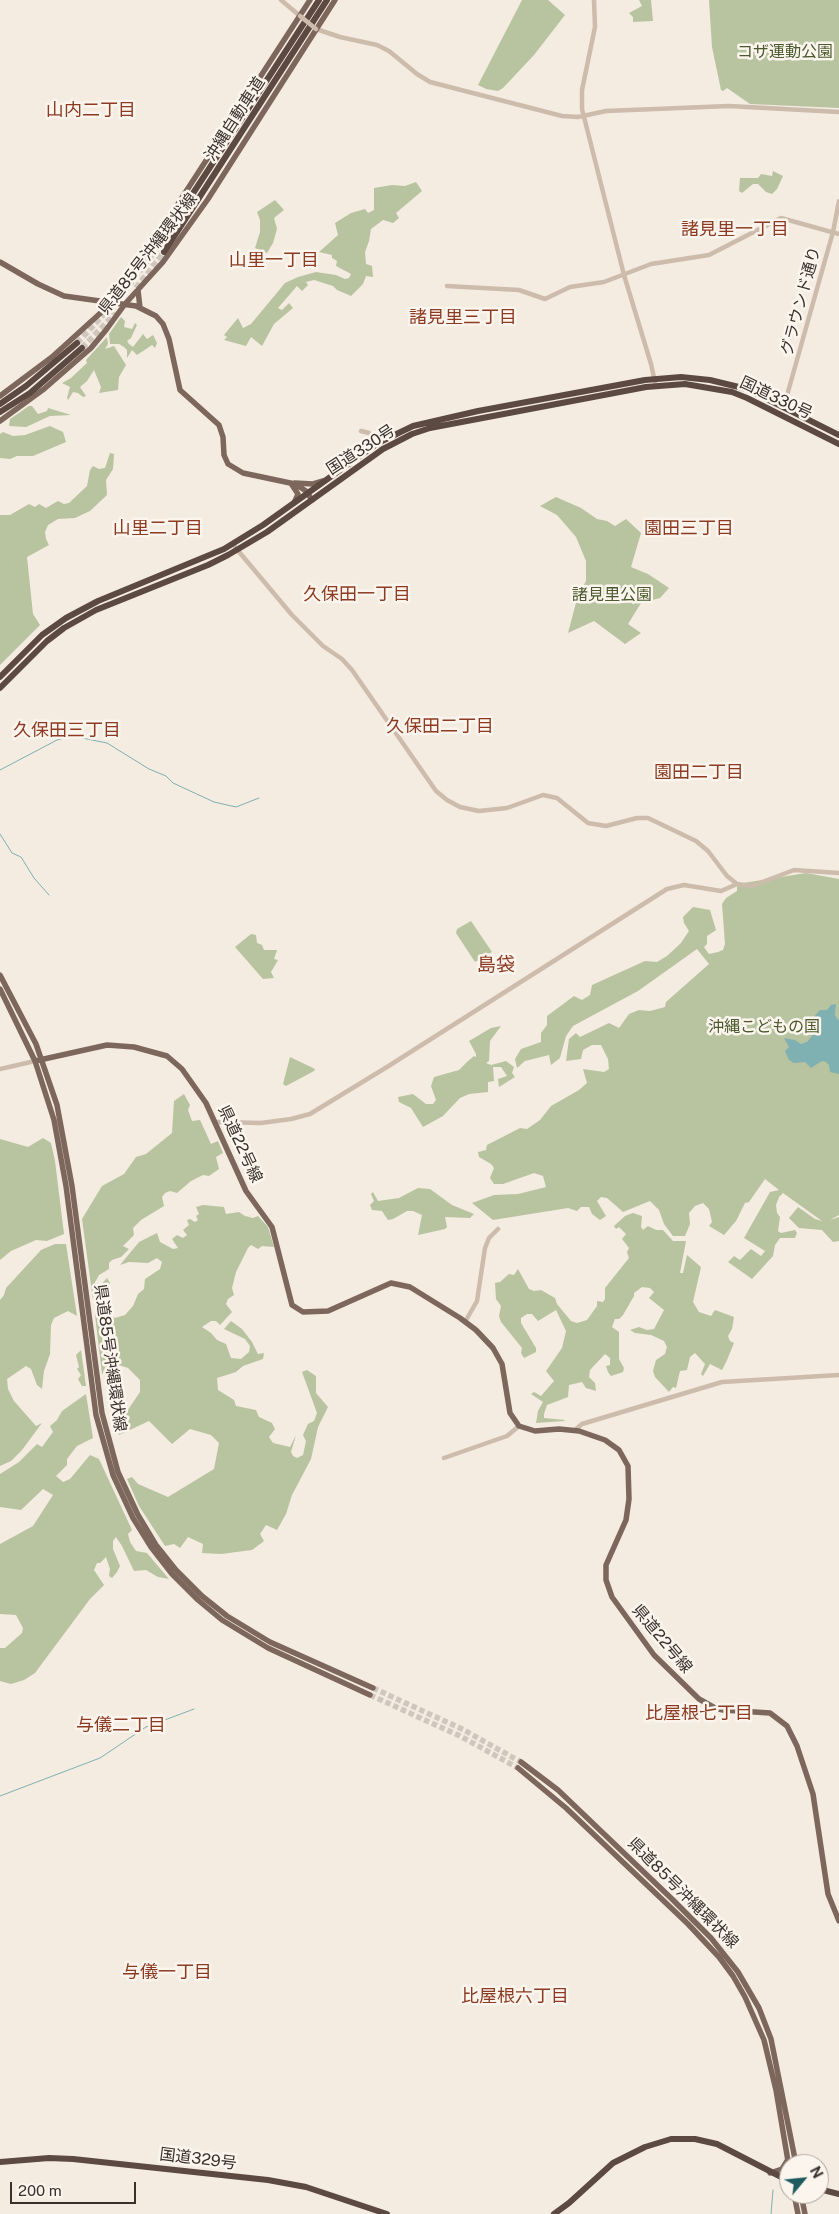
<!DOCTYPE html>
<meta charset="utf-8">
<style>
body{margin:0}
#map{position:relative;width:839px;height:2214px;overflow:hidden;background:#f4ebe1;font-family:"Public Sans",sans-serif}
canvas{display:block}
.north{position:absolute;left:779px;top:2154px;width:50px;height:50px;box-sizing:border-box;background:#fbf5ee;border:1px solid #aea6a0;border-radius:50%;rotate:62deg;font-size:14px;font-weight:700;line-height:20px;text-align:center;color:#3b302b}
.north::after{content:'';display:block;margin:auto;width:18px;height:22px;background:#1f5a5e;clip-path:polygon(50% 0,100% 100%,50% 72%,0 100%)}
.scale{position:absolute;left:10px;top:2182px;width:126px;height:22px;box-sizing:border-box;border:2px solid #3b302b;border-top:0;padding-left:6px;font-size:15px;line-height:18px;white-space:nowrap;color:#3b302b;-webkit-text-stroke:4px #fbf5ee;paint-order:stroke}
</style>
<div id="map">
<canvas width="839" height="2214"></canvas>
<div class="north">N</div>
<div class="scale">200 m</div>
</div>
<script>
const c = document.querySelector('canvas').getContext('2d');
c.lineJoin = 'round';
function paint(path, color) {
  c.fillStyle = color;
  c.fill(path, 'evenodd');
}
function toPath(rows) {
  const path = new Path2D();
  for (const r of rows) {
    path.moveTo(r[0], r[1]);
    for (let i = 2; i < r.length; i += 2) path.lineTo(r[i], r[i + 1]);
  }
  return path;
}
function strokePath(path, color, width, dash) {
  c.strokeStyle = color;
  c.lineWidth = width;
  c.lineCap = dash ? 'butt' : 'round';
  c.setLineDash(dash || []);
  c.stroke(path);
}
function write(font, color, halo, rows, align = 'center') {
  c.font = font + ' "Public Sans","Noto Sans JP",sans-serif';
  c.lineWidth = 5;
  c.setLineDash([]);
  c.textBaseline = 'middle';
  c.strokeStyle = halo;
  c.fillStyle = color;
  for (const [text, x, y, turn = 0] of rows) {
    c.save();
    c.translate(x, y);
    c.rotate((+turn || 0) * Math.PI / 180);
    c.textAlign = isNaN(turn) ? turn : align;
    if (halo) c.strokeText(text, 0, 0);
    c.fillText(text, 0, 0);
    c.restore();
  }
}
const green = toPath([
 [522,0,548,0,565,15,534,55,503,88,498,91,486,89,478,85],
 [639,0,651,0,653,21,633,22,633,17,629,13,642,6],
 [709,0,839,0,839,108,750,104,727,88,723,91,721,90,712,47],
 [773,171,783,176,777,189,772,194,766,192,758,184,753,184,742,193,739,191,740,178,758,178,761,174,772,176],
 [416,182,422,191,396,213,399,218,393,223,383,220,371,229,369,241,365,252,366,264,372,266,373,277,366,276,363,284,351,296,337,290,333,286,314,280,306,282,308,285,302,291,297,286,278,308,282,310,289,303,293,308,274,324,262,346,251,337,246,346,224,340,227,337,224,335,238,318,243,328,251,324,285,283,298,277,316,272,336,275,345,279,349,278,351,274,336,266,337,261,332,258,332,255,319,252,338,235,335,223,351,213,365,209,368,213,374,210,374,188,392,185,405,186],
 [275,200,284,210,274,218,277,229,273,243,267,253,255,248,260,232,260,220,257,212],
 [121,317,125,321,124,327,132,329,135,323,137,325,131,338,127,341,129,344,133,347,143,334,147,339,153,335,157,343,155,348,152,345,137,355,132,350,127,358,127,350,124,347,119,344,110,344,109,334],
 [107,337,108,344,105,349,114,346,126,365,119,377,118,390,99,393,101,387,94,370,87,381,80,387,86,396,83,397,78,393,73,392,68,400,67,398,70,387,62,383,71,378,87,363,86,360],
 [29,406,32,406,38,414,47,411,48,408,71,415,50,416,26,427,9,426,10,419],
 [50,426,63,432,66,442,33,456,17,456,10,459,0,458,0,434,3,432,13,436,25,435],
 [110,453,114,454,113,469,106,480,107,495,90,511,75,518,58,519,48,525,45,532,46,539,49,545,27,557,33,614,40,625,0,665,0,515,10,515,29,504,35,507,39,504,46,508,58,501,64,504,69,503,87,486,90,470,93,466,99,469,105,468],
 [556,497,581,508,597,519,607,521,615,526,626,519,641,533,631,567,648,574,669,588,660,598,641,603,628,624,641,633,625,644,594,621,568,633,578,595,586,581,586,561,576,537,557,515,540,506],
 [806,873,839,879,839,1215,830,1220,839,1217,839,1241,833,1242,822,1230,799,1228,789,1218,798,1207,815,1219,822,1221,783,1193,779,1197,776,1205,777,1213,780,1217,778,1231,781,1233,795,1230,797,1233,795,1238,780,1238,775,1245,773,1256,752,1279,728,1262,734,1256,740,1260,751,1249,761,1256,765,1251,744,1238,770,1192,779,1190,765,1179,749,1202,745,1203,736,1221,724,1235,709,1226,712,1222,709,1209,703,1203,695,1206,689,1213,690,1224,685,1236,673,1236,664,1224,659,1210,650,1201,623,1212,607,1198,601,1197,597,1201,606,1216,600,1220,592,1214,589,1207,581,1207,577,1211,568,1208,493,1220,472,1203,494,1195,518,1194,546,1187,543,1176,534,1173,503,1184,494,1184,490,1178,494,1168,491,1164,479,1157,478,1152,486,1150,487,1145,520,1128,527,1129,540,1120,551,1106,579,1090,587,1083,583,1069,604,1072,609,1069,608,1059,601,1045,592,1045,583,1050,581,1059,566,1061,569,1039,576,1033,580,1037,609,1023,619,1028,629,1014,639,1010,650,1011,665,1007,666,1002,709,964,697,949,638,991,573,1026,566,1036,560,1058,551,1065,549,1055,525,1061,517,1068,515,1059,521,1049,541,1042,541,1033,547,1025,547,1016,574,996,582,1000,590,995,592,985,645,961,657,962,667,956,681,943,689,931,684,923,683,917,693,907,710,910,716,930,707,936,707,944,704,947,709,954,718,952,723,950,725,944,722,904,726,898,737,891,737,884],
 [471,921,492,952,475,962,456,933,457,929],
 [251,934,256,935,257,943,262,945,264,950,277,950,274,959,278,960,271,972,274,978,263,979,235,947],
 [501,1026,490,1041,489,1061,486,1063,491,1065,506,1061,514,1067,512,1073,515,1077,499,1087,498,1079,507,1076,501,1067,493,1067,494,1081,488,1082,488,1092,469,1094,460,1098,443,1116,423,1127,411,1108,399,1102,398,1097,413,1094,426,1104,433,1104,436,1100,431,1086,434,1077,459,1070,467,1062,474,1056,476,1057,476,1054,469,1041,491,1028],
 [290,1057,315,1069,314,1071,286,1086,283,1084],
 [184,1094,190,1105,188,1110,192,1121,200,1120,211,1144,218,1141,223,1153,216,1157,219,1169,209,1176,203,1175,191,1181,177,1193,170,1191,165,1193,162,1197,164,1206,141,1220,133,1228,134,1235,123,1246,129,1249,121,1257,112,1260,109,1263,109,1269,99,1275,94,1284,93,1300,82,1219,102,1186,124,1174,136,1157,146,1154,172,1133,174,1101],
 [43,1138,51,1143,55,1161,64,1234,47,1241,36,1240,11,1251,0,1260,0,1139,28,1147],
 [418,1188,430,1189,452,1205,474,1214,470,1218,445,1217,447,1227,445,1229,418,1235,422,1215,413,1211,407,1211,393,1219,388,1220,382,1211,372,1210,370,1205,374,1201,371,1194,373,1192,378,1201,399,1198],
 [203,1205,224,1207,226,1214,239,1212,245,1216,253,1218,258,1216,268,1227,274,1247,262,1246,258,1249,251,1245,248,1248,236,1272,232,1288,234,1295,228,1299,226,1304,232,1312,220,1325,216,1321,211,1321,202,1327,211,1333,217,1340,226,1344,231,1358,241,1359,249,1352,250,1346,245,1339,224,1329,231,1321,242,1329,252,1342,258,1354,264,1353,263,1359,243,1366,236,1372,217,1378,218,1390,234,1400,236,1406,256,1410,259,1417,272,1423,275,1429,269,1437,273,1443,290,1447,296,1435,291,1452,293,1456,297,1458,303,1455,306,1441,303,1435,308,1424,314,1421,317,1413,302,1372,307,1370,316,1376,316,1393,328,1407,318,1427,311,1459,292,1495,286,1514,277,1530,266,1525,260,1534,264,1541,252,1550,221,1554,202,1553,203,1544,188,1537,180,1548,174,1544,165,1546,139,1506,127,1479,132,1477,138,1484,168,1497,214,1469,219,1443,211,1435,190,1429,172,1444,149,1421,119,1435,117,1426,140,1392,140,1380,128,1368,119,1365,102,1374,95,1315,99,1308,98,1288,107,1278,110,1283,101,1297,102,1307,105,1313,115,1318,125,1315,133,1306,138,1294,144,1289,145,1279,160,1269,162,1262,157,1258,148,1263,129,1262,120,1265,139,1242,157,1233,160,1242,173,1249,178,1248,172,1239,177,1235,183,1238,187,1235,183,1230,189,1225,187,1220,190,1219,195,1222,198,1220,196,1216,199,1214,196,1207],
 [633,1213,642,1216,641,1227,643,1230,648,1226,656,1230,663,1230,673,1241,686,1241,680,1273,683,1273,687,1255,701,1267,693,1302,699,1312,711,1316,715,1310,734,1317,732,1329,728,1336,730,1341,734,1343,727,1360,722,1370,710,1364,703,1376,701,1374,705,1364,695,1353,690,1357,687,1370,680,1371,676,1388,673,1387,669,1392,655,1377,653,1371,656,1360,665,1354,667,1347,664,1341,651,1335,635,1333,630,1330,639,1327,647,1330,654,1329,664,1310,649,1298,654,1292,650,1288,642,1287,634,1293,634,1296,623,1315,619,1319,615,1319,612,1327,619,1332,619,1359,624,1368,623,1372,611,1376,608,1372,606,1366,610,1365,610,1358,605,1354,590,1370,589,1377,595,1383,596,1391,586,1388,582,1382,569,1385,568,1397,547,1405,544,1414,544,1418,565,1420,564,1421,536,1423,538,1411,543,1402,531,1394,534,1392,541,1396,554,1381,546,1371,562,1348,566,1331,556,1310,538,1321,532,1314,527,1314,521,1318,521,1323,536,1348,536,1352,524,1358,521,1353,522,1348,501,1322,499,1316,501,1306,496,1299,495,1283,500,1282,509,1274,514,1275,518,1269,529,1289,534,1291,541,1290,555,1298,557,1304,571,1321,577,1323,587,1320,597,1306,597,1301,603,1302,605,1299,605,1288,629,1258,627,1252,629,1248,622,1239,626,1234,619,1227,616,1229,614,1226,625,1216],
 [55,1244,66,1244,77,1316,68,1311,54,1318,51,1325,50,1354,44,1371,42,1389,37,1385,31,1369,26,1366,7,1379,8,1389,14,1401,36,1426,42,1423,22,1450,11,1461,0,1466,0,1300,4,1295,6,1288,41,1250],
 [81,1350,86,1386,82,1386,78,1379,81,1375,77,1369,79,1367,76,1355],
 [86,1394,93,1438,77,1446,67,1459,67,1465,56,1476,63,1482,70,1479,90,1455,99,1459,132,1530,128,1534,130,1542,136,1551,147,1553,169,1579,158,1577,146,1570,134,1571,122,1546,116,1537,113,1541,113,1549,120,1566,117,1572,112,1578,109,1576,110,1569,106,1557,100,1563,97,1563,94,1570,104,1585,90,1599,35,1673,24,1680,11,1684,0,1681,0,1648,5,1648,22,1633,23,1628,16,1615,0,1614,0,1544,33,1526,53,1495,43,1489,21,1510,0,1507,0,1474,19,1462,37,1444,42,1447,53,1432,50,1426,57,1420,62,1411]
]);
const water = toPath([
 [836,1004,835,1015,839,1021,839,1074,830,1072,829,1065,826,1062,822,1061,811,1068,805,1062,794,1063,789,1060,785,1051,789,1047,784,1038,795,1040,801,1044,807,1042,815,1032,814,1017,820,1010,827,1010,831,1005]
]);
const stream = toPath([
 [0,770,57,740,68,737,82,738,107,743,149,769,166,776,173,783,214,802,236,807,259,798],
 [0,834,12,853,21,857,34,878,49,895],
 [0,1796,100,1758,146,1727,194,1709],
 [771,2214,773,2190]
]);
const majorTunnel = toPath([
 [373,1688,462,1729,521,1762],
 [370,1695,460,1736,518,1768]
]);
const highwayTunnel = toPath([
 [136,288,164,252],
 [123,293,158,247],
 [77,343,115,302],
 [82,348,116,313]
]);
const minor = toPath([
 [281,0,300,16],
 [594,0,595,27,582,90,582,109,624,275,651,364,655,382],
 [316,29,340,37,377,45,389,51,417,74,430,82,562,116,578,117,606,111,729,106,839,112],
 [447,286,519,290,545,299,570,287,604,282,651,264,709,255,781,218,839,234],
 [784,406,833,232,839,201],
 [361,431,369,433,383,449],
 [235,547,292,615,323,646,342,659,352,670,436,791,447,800,460,807,479,811,507,808,543,795,557,798,588,823,606,826,637,818,648,818,696,841,708,851,727,876,737,884],
 [0,1069,35,1061],
 [216,1122,261,1123,291,1119,310,1114,387,1067,667,889,684,885,721,891,737,884,752,886,794,870,839,873],
 [465,1322,477,1301,485,1248,489,1238,498,1229],
 [575,1430,582,1424,722,1382,839,1375],
 [444,1458,507,1436,519,1426]
]);
const major = toPath([
 [0,262,38,284,64,296,136,306,156,316,163,324,169,339,180,390,219,425,223,437,224,455,228,464,243,473,295,484,306,491,312,500],
 [138,290,140,308],
 [0,396,52,357,117,298,310,0],
 [0,421,44,389,91,348,106,330,125,304,163,262,208,199,335,0],
 [295,483,313,484,323,481],
 [292,485,298,494,294,503],
 [0,975,36,1044,57,1105,72,1186,102,1413,118,1472,138,1515,156,1545,176,1570,202,1596,227,1616,270,1642,373,1688],
 [0,989,35,1061,54,1120,66,1186,96,1415,113,1475,133,1518,151,1547,172,1574,198,1600,222,1620,268,1648,370,1695],
 [35,1061,107,1045,134,1047,167,1056,182,1069,206,1103,246,1191,272,1227,292,1305,303,1312,328,1311,391,1283,410,1287,460,1318,476,1330,493,1348,502,1364,510,1413,519,1426,535,1431,559,1429,579,1431,605,1440,619,1450,628,1466,629,1499,626,1520,606,1565,606,1580,612,1597,654,1655,699,1699,715,1708,723,1710,770,1713,787,1726,797,1746,813,1794,828,1894,839,1921],
 [521,1762,558,1790,672,1899,711,1938,738,1972,759,2008,771,2039,796,2164],
 [518,1768,566,1808,688,1924,719,1957,733,1976,745,1997,764,2040,776,2090,789,2167],
 [770,2173,782,2169,787,2161],
 [794,2194,798,2214],
 [801,2194,805,2214]
]);
const highway = toPath([
 [158,247,319,0],
 [164,252,327,0],
 [0,404,26,386,77,343],
 [0,412,30,393,82,348],
 [0,677,42,635,66,618,98,601,224,549,263,525,378,443,413,426,478,411,645,380,681,377,710,380,747,389,839,435],
 [0,688,47,641,64,628,96,610,208,565,228,555,267,532,383,449,412,434,430,428,646,387,685,384,732,392,747,398,839,444],
 [0,2162,49,2158,73,2159,268,2180,306,2187,387,2214],
 [819,2189,839,2194],
 [554,2214,569,2203,613,2163,645,2147,671,2139,695,2139,717,2144,789,2181]
]);
const minorBridge = toPath([
 [300,16,316,29]
]);
const parkNames = [
 ["コザ運動公園",785,52],
 ["諸見里公園",612,595],
 ["沖縄こどもの国",764,1027]
];
const streetNames = [
 ["沖縄自動車道",235,119,-57],
 ["県道85号沖縄環状線",148,254,-52],
 ["グラウンド通り",801,301,-75],
 ["国道330号",776,398,25],
 ["国道330号",361,450,-33],
 ["県道22号線",240,1144,65],
 ["県道85号沖縄環状線",110,1358,82],
 ["県道22号線",662,1639,50],
 ["県道85号沖縄環状線",683,1893,45],
 ["国道329号",198,2159,7]
];
const neighbourhoodNames = [
 ["山内二丁目",91,110],
 ["諸見里一丁目",735,229],
 ["山里一丁目",274,260],
 ["諸見里三丁目",463,317],
 ["山里二丁目",158,528],
 ["園田三丁目",689,528],
 ["久保田一丁目",357,594],
 ["久保田二丁目",440,726],
 ["久保田三丁目",67,730],
 ["園田二丁目",699,772],
 ["比屋根七丁目",699,1713],
 ["与儀二丁目",121,1725],
 ["与儀一丁目",167,1972],
 ["比屋根六丁目",515,1996]
];
const quarterNames = [
 ["島袋",496,965]
];
paint(green, '#b8c4a0');
paint(water, '#7fb0b2');
strokePath(stream, '#7fb0b2', 1);
strokePath(majorTunnel, '#cfc6bd', 5.5, [5.5, 3]);
strokePath(highwayTunnel, '#cfc6bd', 6, [6, 3]);
strokePath(minor, '#cdbbac', 4.5);
strokePath(major, '#7d675c', 5.5);
strokePath(highway, '#5c4a42', 6);
strokePath(minorBridge, '#cdbbac', 4.5);
write('16px', '#4a5a2e', '#fbf5ee', parkNames);
write('16px', '#3b302b', '#fbf5ee', streetNames);
write('18px', '#8c3b22', '#fbf5ee', neighbourhoodNames);
write('19px', '#8c3b22', '#fbf5ee', quarterNames);
</script>
